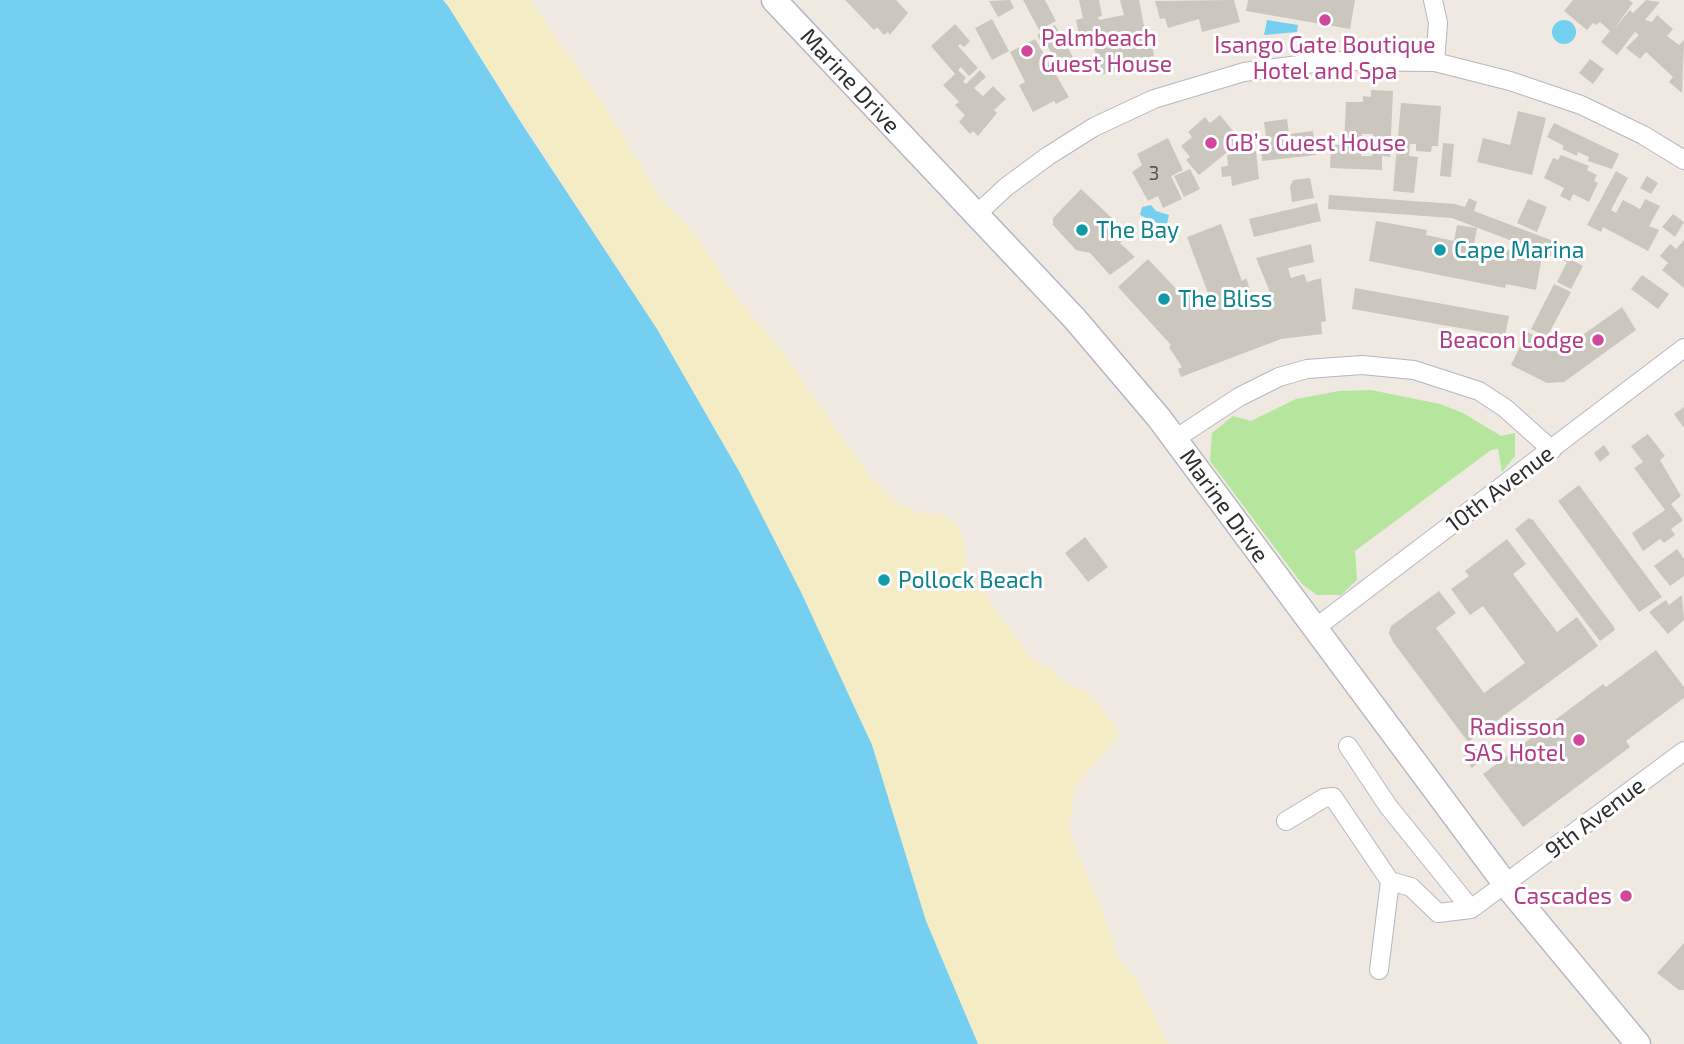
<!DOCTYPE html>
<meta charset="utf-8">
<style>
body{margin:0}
canvas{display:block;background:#efe9e1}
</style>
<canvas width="1684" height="1044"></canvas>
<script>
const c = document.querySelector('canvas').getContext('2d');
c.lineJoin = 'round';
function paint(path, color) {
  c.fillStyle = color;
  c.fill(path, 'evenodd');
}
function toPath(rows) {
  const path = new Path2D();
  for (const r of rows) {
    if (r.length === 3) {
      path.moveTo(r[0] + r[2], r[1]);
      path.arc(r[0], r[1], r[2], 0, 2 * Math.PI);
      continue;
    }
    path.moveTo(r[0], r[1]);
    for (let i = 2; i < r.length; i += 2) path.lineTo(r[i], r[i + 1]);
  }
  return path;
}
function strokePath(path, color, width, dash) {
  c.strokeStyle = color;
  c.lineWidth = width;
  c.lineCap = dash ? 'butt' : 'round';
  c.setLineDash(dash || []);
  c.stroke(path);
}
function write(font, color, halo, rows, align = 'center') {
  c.font = font + ' "Exo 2",sans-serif';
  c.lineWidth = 6;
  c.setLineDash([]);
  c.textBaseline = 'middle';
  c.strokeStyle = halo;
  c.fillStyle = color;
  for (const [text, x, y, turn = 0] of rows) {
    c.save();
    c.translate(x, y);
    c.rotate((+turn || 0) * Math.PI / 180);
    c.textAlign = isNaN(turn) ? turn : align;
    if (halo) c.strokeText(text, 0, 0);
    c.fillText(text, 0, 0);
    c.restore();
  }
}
const green = toPath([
 [1371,390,1440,404,1463,413,1501,436,1515,433,1515,456,1502,472,1498,449,1491,450,1355,551,1357,580,1341,595,1317,595,1302,584,1210,461,1212,433,1233,416,1251,421,1296,399,1339,391]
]);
const sand = toPath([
 [443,0,530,0,607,110,663,202,695,234,734,294,781,350,870,477,901,505,921,513,945,516,954,521,964,540,967,569,1029,656,1039,664,1050,666,1059,679,1090,694,1115,726,1118,732,1114,742,1076,785,1068,829,1111,933,1117,958,1137,981,1168,1044,978,1044,926,921,872,745,800,590,740,473,657,329]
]);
const water = toPath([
 [0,0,443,0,448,6,520,121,657,329,740,473,800,590,872,745,926,921,978,1044,0,1044],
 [1564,32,12],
 [1267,20,1298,25,1297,32,1264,35],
 [1151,205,1156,211,1169,215,1167,224,1162,225,1140,215,1142,207]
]);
const building = toPath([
 [845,0,896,0,908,13,890,35,888,32,884,35,877,27,874,30],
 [1010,0,1014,8,998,17,989,1],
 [1023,0,1045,0,1056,21,1039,30],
 [1079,0,1099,0,1102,16,1098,17,1099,20,1124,15,1120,0,1139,0,1146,36,1150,35,1154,56,1149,57,1151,65,1100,75,1093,42,1081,44,1076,20,1083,18],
 [1234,0,1240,22,1202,32,1199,19,1168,28,1165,18,1160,19,1155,1],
 [1248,0,1355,0,1350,29,1246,11],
 [1573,0,1629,0,1633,3,1614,29,1630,10,1633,13,1646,0,1660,2,1645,20,1652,22,1657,15,1673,29,1667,36,1679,45,1684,40,1682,93,1669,82,1673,77,1646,52,1640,59,1626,48,1639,35,1635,32,1617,55,1601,42,1610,31,1600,22,1596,25,1593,23,1587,30,1564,11],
 [992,19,1009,51,992,60,975,28],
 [955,24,970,41,964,47,960,44,958,46,978,68,969,76,961,67,958,70,966,78,963,81,966,84,980,70,986,77,974,88,983,96,993,86,1006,99,994,110,997,113,978,136,973,131,970,134,959,122,965,115,955,105,959,102,943,85,955,74,931,46],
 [1055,25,1078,66,1064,74,1048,47,1045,48,1037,35],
 [1035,39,1069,97,1056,104,1054,101,1033,112,1019,85,1025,82,1010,52],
 [1590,59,1604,69,1593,84,1579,73],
 [1371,90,1393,91,1390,157,1382,156,1382,170,1330,168,1331,145,1344,145,1346,102,1363,102,1363,96,1371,97],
 [1362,134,1373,134,1372,156,1361,156],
 [1401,103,1441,106,1438,146,1432,146,1431,152,1416,151,1416,144,1410,144,1409,156,1418,157,1414,193,1393,191],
 [1518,111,1546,118,1532,175,1477,162,1483,138,1510,145],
 [1220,115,1241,141,1199,175,1186,160,1190,157,1181,146,1192,137,1188,132,1205,117,1210,123],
 [1287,119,1289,134,1313,131,1316,155,1262,161,1260,137,1266,137,1264,122],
 [1554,123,1619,154,1612,169,1588,161,1589,157,1578,152,1577,156,1562,149,1564,146,1547,137],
 [1168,138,1183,170,1171,176,1182,199,1163,208,1158,196,1148,201,1132,172,1142,165,1137,154],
 [1443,143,1454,144,1451,177,1440,176],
 [1256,151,1259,179,1232,186,1231,176,1222,177,1221,167,1228,166,1227,155],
 [1561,155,1589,166,1587,170,1597,175,1594,181,1598,183,1589,202,1573,194,1570,201,1560,196,1564,188,1544,178,1553,158,1558,160],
 [1190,169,1200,189,1184,197,1174,176],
 [1616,171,1628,178,1611,210,1616,213,1623,200,1640,209,1645,199,1660,206,1649,226,1659,230,1648,251,1603,227,1601,232,1587,225],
 [1647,176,1658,183,1651,194,1640,188],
 [1310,178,1314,198,1292,202,1290,187,1293,180],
 [1081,189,1113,219,1105,227,1110,232,1114,227,1125,238,1120,243,1135,257,1110,275,1090,253,1076,250,1053,225,1053,218],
 [1329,195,1455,204,1465,207,1469,198,1477,202,1474,211,1572,248,1568,258,1583,266,1571,289,1557,282,1567,262,1452,218,1328,209],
 [1528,199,1547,207,1537,232,1517,223],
 [1317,203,1321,221,1254,237,1249,219],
 [1673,214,1684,222,1675,237,1662,227],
 [1376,221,1427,230,1426,235,1454,241,1457,225,1477,228,1474,244,1542,256,1536,290,1506,284,1505,288,1369,261],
 [1221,224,1242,281,1246,278,1255,303,1272,297,1256,258,1311,244,1314,262,1288,268,1291,278,1304,274,1307,282,1321,278,1326,321,1321,322,1322,334,1281,339,1181,377,1178,369,1182,367,1169,347,1171,345,1118,287,1148,259,1180,293,1186,287,1200,301,1208,293,1187,237],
 [1684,240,1684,288,1662,270,1668,263,1660,256,1670,244,1676,249],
 [1642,275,1669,294,1658,309,1631,289],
 [1554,284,1571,292,1547,337,1531,329],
 [1355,288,1509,316,1505,336,1352,309],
 [1622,307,1636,330,1564,382,1547,383,1511,365,1527,332,1563,349],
 [1684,407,1684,428,1674,414],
 [1648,434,1665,456,1660,460,1681,496,1671,504,1683,520,1671,529,1675,535,1664,543,1660,539,1643,551,1632,533,1665,510,1634,468,1643,462,1631,446],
 [1604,445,1610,454,1600,462,1594,453],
 [1579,485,1662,597,1639,612,1558,501],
 [1529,518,1533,520,1614,627,1615,630,1600,641,1515,529],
 [1085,537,1108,567,1088,582,1065,553],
 [1507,539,1526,564,1513,574,1557,632,1577,617,1598,646,1468,742,1393,642,1389,633,1391,626,1439,591,1456,613,1436,628,1484,693,1525,663,1483,606,1470,615,1451,589,1469,576,1465,571],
 [1677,549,1684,559,1684,576,1670,586,1654,566],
 [1682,595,1684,620,1668,634,1649,612,1666,600,1669,605],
 [1656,650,1684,687,1684,698,1626,741,1630,747,1523,827,1483,774,1603,684,1606,687],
 [1475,746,1479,753,1475,756,1479,762,1472,768,1463,756],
 [1684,943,1684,990,1679,990,1657,973]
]);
const street = toPath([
 [1433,0,1438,23,1435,62],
 [977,214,1006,187,1048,156,1094,127,1154,99,1244,72,1330,61,1435,62,1510,81,1581,105,1643,135,1684,160],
 [1175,439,1239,397,1279,377,1307,369,1362,365,1414,370,1479,391,1505,408,1552,450],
 [1314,629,1684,348],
 [1348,746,1388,806,1471,909,1684,751],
 [1286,821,1324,798,1333,797,1390,881,1379,970],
 [1390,881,1411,887,1438,913,1471,909]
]);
const secondary = toPath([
 [774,0,1075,319,1159,418,1506,885,1638,1044]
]);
const markers = [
 [1325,20,7,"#d1479c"],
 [1027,51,7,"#d1479c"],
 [1211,143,7,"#d1479c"],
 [1082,230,7,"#0f9aa8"],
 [1440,250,7,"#0f9aa8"],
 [1164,299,7,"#0f9aa8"],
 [1598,340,7,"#d1479c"],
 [884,580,7,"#0f9aa8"],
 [1579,740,7,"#d1479c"],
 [1626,896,7,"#d1479c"]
];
const numberNames = [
 ["3",1154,174]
];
const hotelNames = [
 ["Palmbeach",1041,38,"left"],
 ["Guest House",1041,64,"left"],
 ["Isango Gate Boutique",1325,45,"center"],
 ["Hotel and Spa",1325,71,"center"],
 ["GB’s Guest House",1225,143,"left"],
 ["Beacon Lodge",1584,340],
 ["Radisson",1565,727],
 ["SAS Hotel",1565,753],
 ["Cascades",1612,896]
];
const streetNames = [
 ["Marine Drive",850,81,47],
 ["10th Avenue",1500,489,-37],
 ["Marine Drive",1224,506,54],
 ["9th Avenue",1595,818,-37]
];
const cultureNames = [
 ["The Bay",1096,230],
 ["Cape Marina",1454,250],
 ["The Bliss",1178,299],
 ["Pollock Beach",898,580]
];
paint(green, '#b6e59e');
paint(sand, '#f3ecc5');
paint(water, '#75cff0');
paint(building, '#cbc7bf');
strokePath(street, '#b4b7c1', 20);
strokePath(secondary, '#b4b7c1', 27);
strokePath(street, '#fff', 18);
strokePath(secondary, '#fff', 24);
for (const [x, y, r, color] of markers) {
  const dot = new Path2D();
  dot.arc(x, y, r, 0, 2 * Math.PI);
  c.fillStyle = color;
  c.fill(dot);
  strokePath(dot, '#fff', 2.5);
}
write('19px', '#555452', null, numberNames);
write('23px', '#b23c85', '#fff', hotelNames, 'right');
write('23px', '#2e2e2e', '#fff', streetNames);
write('23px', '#0d838f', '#fff', cultureNames, 'left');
</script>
